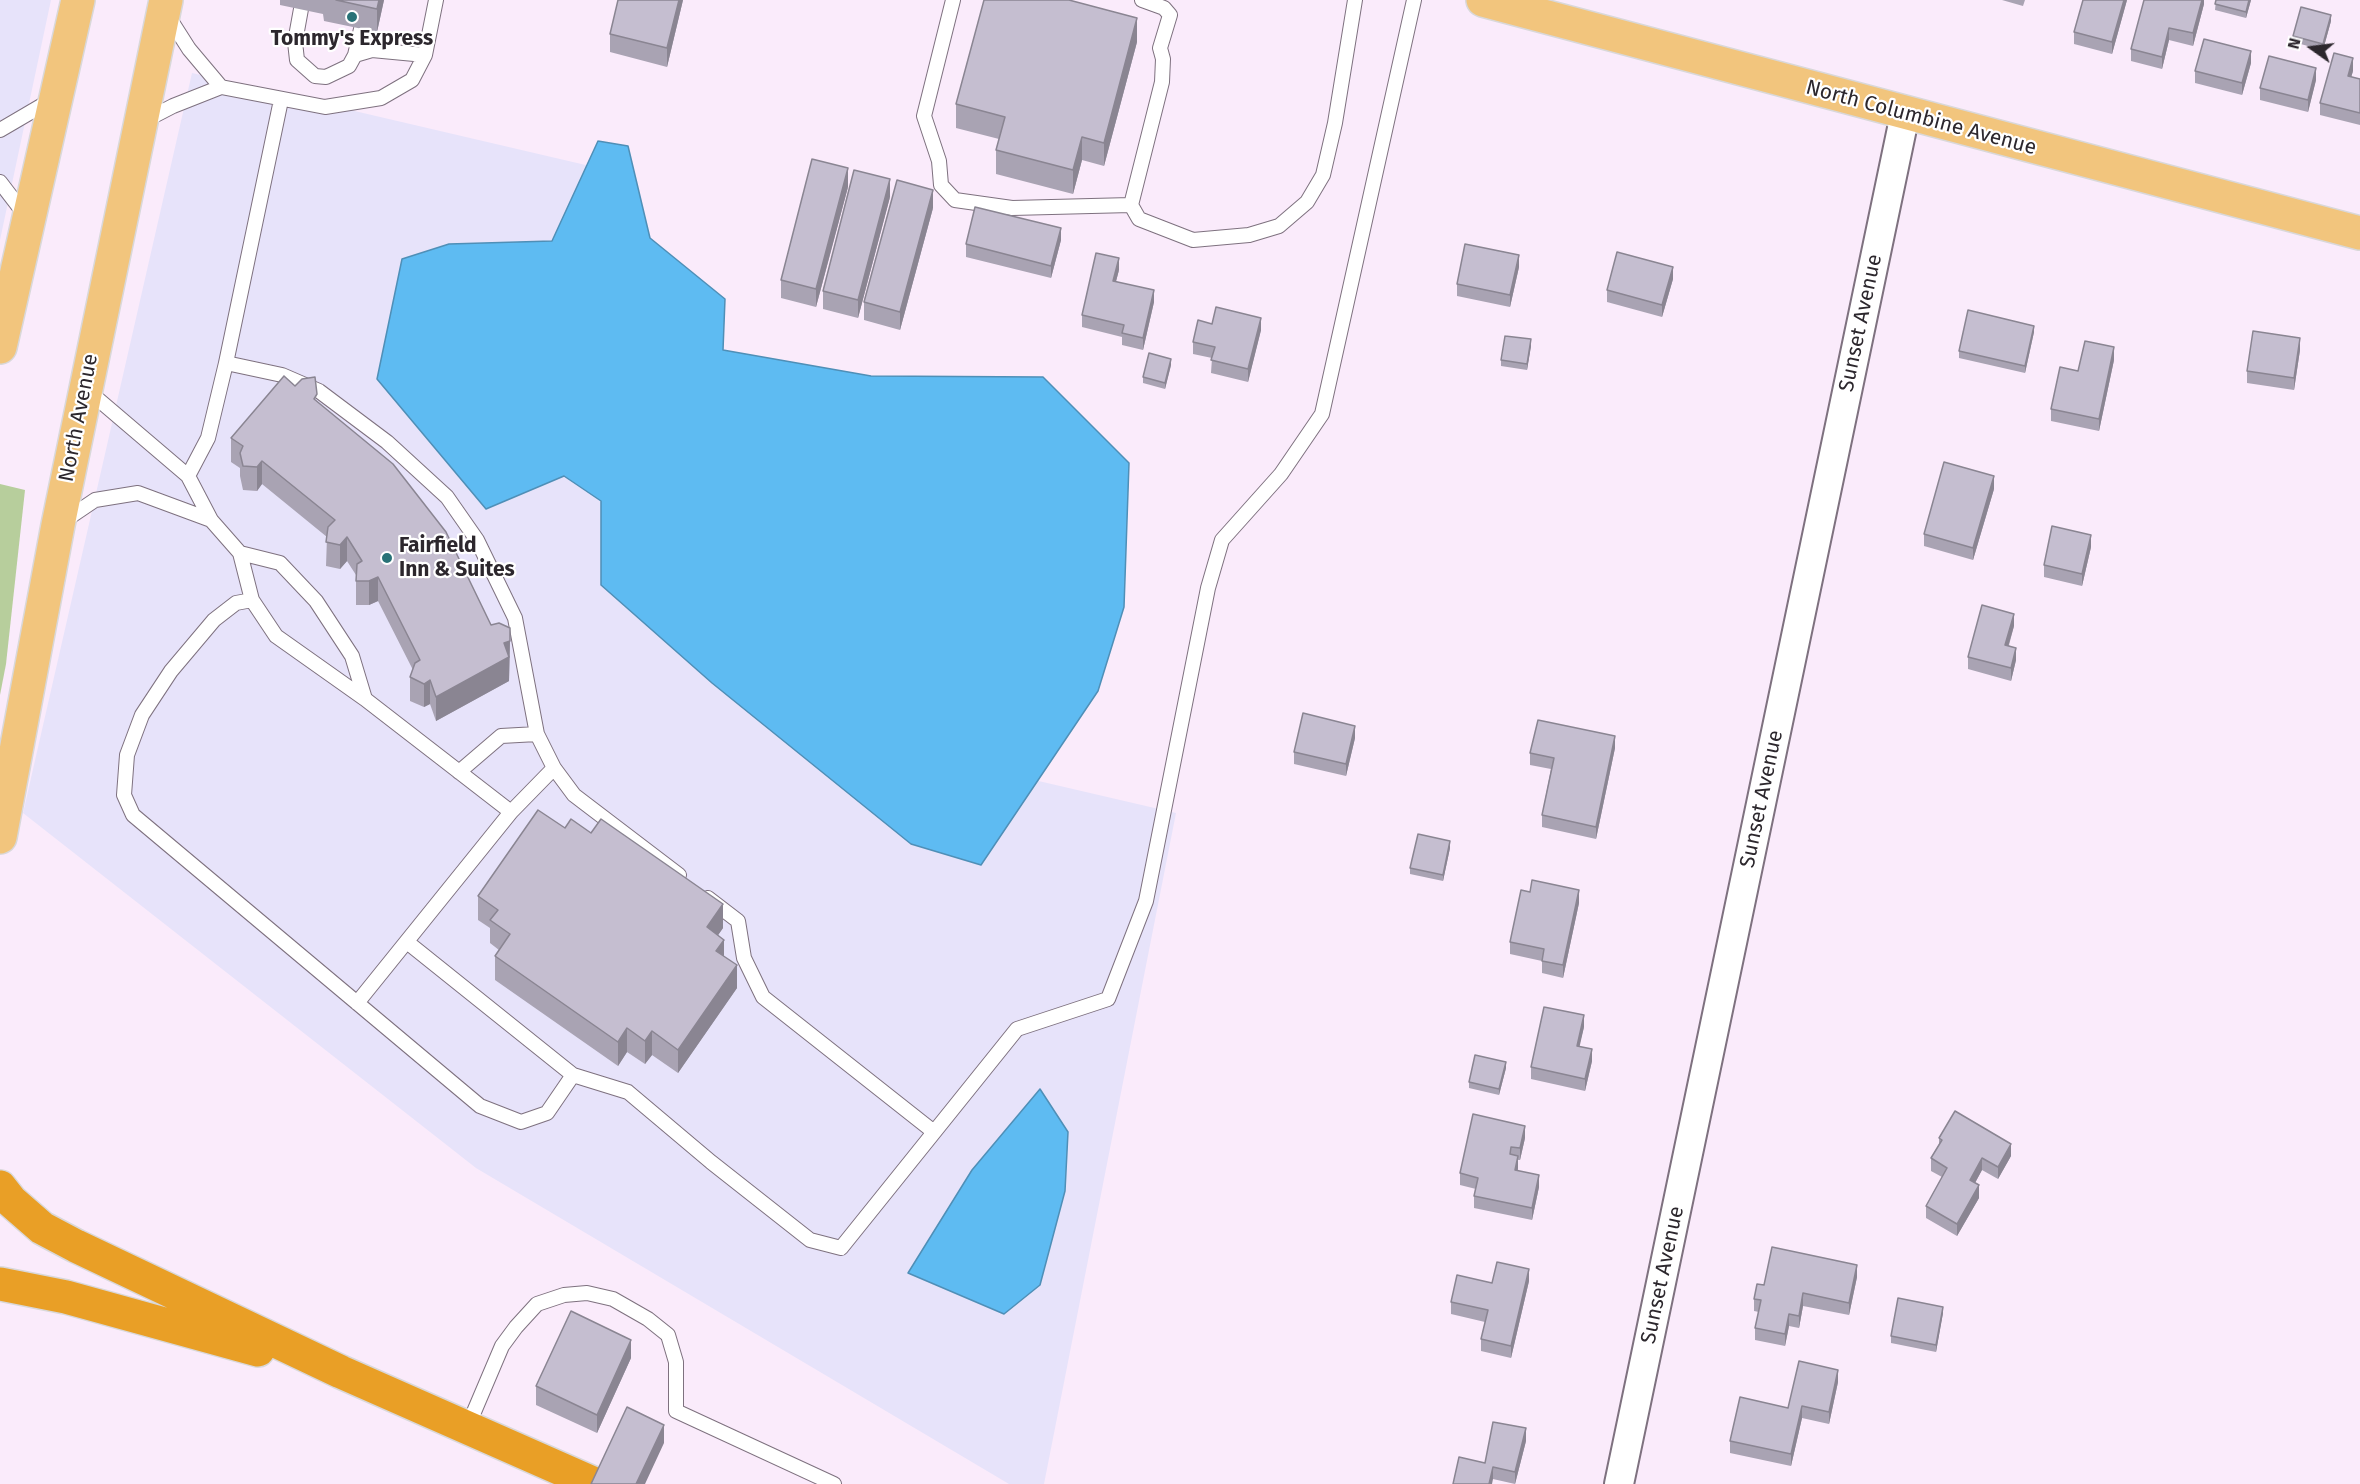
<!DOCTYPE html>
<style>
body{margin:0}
#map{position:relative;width:2360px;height:1484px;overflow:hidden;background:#faebfb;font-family:"Fira Sans",sans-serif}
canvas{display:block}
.north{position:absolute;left:2282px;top:18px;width:60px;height:60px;-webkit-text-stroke:4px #fff;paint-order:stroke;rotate:284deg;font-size:16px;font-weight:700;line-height:24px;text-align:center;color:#2c272d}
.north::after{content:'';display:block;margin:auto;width:21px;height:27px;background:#2c272d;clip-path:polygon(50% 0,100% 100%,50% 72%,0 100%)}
</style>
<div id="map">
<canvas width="2360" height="1484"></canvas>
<div class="north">N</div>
</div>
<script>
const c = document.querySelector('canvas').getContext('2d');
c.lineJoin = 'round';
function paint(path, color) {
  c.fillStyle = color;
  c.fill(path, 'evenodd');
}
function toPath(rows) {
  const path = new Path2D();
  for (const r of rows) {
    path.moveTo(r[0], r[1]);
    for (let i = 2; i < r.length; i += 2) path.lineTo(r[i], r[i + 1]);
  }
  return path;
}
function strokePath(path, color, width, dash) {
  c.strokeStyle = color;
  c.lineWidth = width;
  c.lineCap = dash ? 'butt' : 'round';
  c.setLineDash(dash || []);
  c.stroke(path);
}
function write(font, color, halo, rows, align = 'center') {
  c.font = font + ' "Fira Sans",sans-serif';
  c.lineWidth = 4.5;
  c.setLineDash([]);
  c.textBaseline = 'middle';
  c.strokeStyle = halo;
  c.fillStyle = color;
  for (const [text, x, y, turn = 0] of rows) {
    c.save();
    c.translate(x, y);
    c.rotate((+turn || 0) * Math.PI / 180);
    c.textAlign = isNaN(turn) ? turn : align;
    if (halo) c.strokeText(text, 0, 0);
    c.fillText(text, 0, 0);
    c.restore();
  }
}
const commercial = toPath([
 [0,0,51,0,0,240],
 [192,73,607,170,987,769,1176,813,1044,1484,1009,1484,476,1168,23,813]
]);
const green = toPath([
 [0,484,25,490,6,664,0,695]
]);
const water = toPath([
 [598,141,628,146,650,238,725,299,723,350,871,376,1043,377,1129,463,1124,607,1098,691,981,865,911,844,712,683,601,585,601,501,564,476,486,509,377,379,402,259,449,244,552,241,598,141],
 [1040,1089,1068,1132,1065,1191,1040,1285,1004,1314,908,1273,972,1170,1040,1089]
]);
const service = toPath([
 [953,0,924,116,939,161,941,185,955,200,1012,208,1131,205],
 [1142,0,1164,8,1170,15,1160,48,1163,59,1162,82,1131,205,1139,219,1193,240,1249,235,1279,226,1307,202,1323,175,1335,123,1355,0],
 [301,9,295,42,297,60,315,76,326,77,349,66,355,55,361,29],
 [355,55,372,50,425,55],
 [221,87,325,107,381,98,412,80,425,55,436,0],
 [281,100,226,363,282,375,319,391,387,442,447,497,477,540,515,618,537,734],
 [144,121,173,106,221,87,189,49,168,16],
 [0,130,53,99],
 [0,182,26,216],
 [86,389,188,476,211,520,240,553,252,600,276,636,365,699,511,812],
 [188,476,208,438,226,363],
 [64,521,95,500,138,493,211,520],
 [240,553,280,563,316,601,352,656,365,699],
 [252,600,236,603,214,620,171,671,142,715,127,755,124,795,133,815,480,1106,521,1122,547,1113,573,1075],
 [554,768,574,795,679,875],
 [708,898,738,921,744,958,763,997,934,1132],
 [407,942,573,1075,628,1092,711,1162,810,1240,841,1248,1017,1029,1108,999,1146,901,1208,588,1222,540,1281,474,1322,414,1414,0],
 [357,1003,511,812,554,768,537,734,501,736,459,772],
 [468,1426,502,1346,516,1327,537,1304,564,1295,587,1293,613,1299,648,1319,668,1335,676,1362,676,1411,834,1484]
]);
const minor = toPath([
 [1619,1484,1905,114]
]);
const primary = toPath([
 [1483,0,2360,233],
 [0,347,78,0],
 [0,837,58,525,166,0]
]);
const motorway = toPath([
 [0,1187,11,1201,42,1228,76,1246,341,1372,595,1484],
 [0,1284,66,1297,258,1350]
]);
const wall = toPath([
 [280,0,384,0,377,32,324,21,323,14,280,5],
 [683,0,667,67,610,52,610,34],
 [2002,0,2025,0,2023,6],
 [2127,0,2112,54,2074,44,2074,32],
 [2204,0,2204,4,2193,46,2169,40,2162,69,2131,61,2131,49],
 [2216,0,2251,0,2246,18,2215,10],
 [2331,21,2323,50,2293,42,2293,36],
 [1137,42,1104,166,1082,160,1073,194,996,174,996,150,999,139,956,128,956,104],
 [2251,63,2242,95,2195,83,2195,71],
 [2353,71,2351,77,2360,79,2360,125,2320,115,2320,103],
 [2316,80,2308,112,2260,100,2260,88],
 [848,187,816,307,781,298,781,280],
 [890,197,858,318,823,309,823,291],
 [933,208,900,330,864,320,864,302],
 [1061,240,1051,278,966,257,966,244],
 [1519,267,1510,307,1457,296,1457,284],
 [1119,270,1116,281,1154,302,1143,350,1122,345,1122,337,1082,327,1082,315],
 [1673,279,1662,317,1607,302,1607,290],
 [1212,324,1261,330,1248,382,1211,373,1212,358,1193,354,1193,342],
 [2034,332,2025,373,1959,358,1959,351],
 [1531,346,1527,370,1501,366,1501,360],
 [2300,350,2294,390,2247,383,2247,371],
 [2114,360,2099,431,2051,421,2051,409],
 [1171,365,1165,389,1143,383,1143,377],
 [295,386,317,401,491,625,510,628,509,681,436,721,430,704,424,707,410,701,410,677,413,670,378,601,369,605,356,605,356,575,347,561,340,569,326,566,327,537,262,484,257,491,243,490,240,476,240,468,231,462,231,438],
 [1994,489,1973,560,1924,546,1924,534],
 [2091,547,2082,586,2044,577,2044,565],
 [2014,626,2009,645,2016,660,2011,681,1968,669,1968,657],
 [1355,738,1346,776,1294,764,1294,752],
 [1615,748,1596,839,1542,827,1542,815,1551,769,1530,765,1530,753],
 [565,828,723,928,718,935,724,956,737,988,678,1073,652,1055,645,1064,627,1052,618,1066,495,980,495,956,499,950,490,943,490,928,478,920,478,896],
 [1450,848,1443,881,1410,874,1410,868],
 [1579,903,1563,978,1542,973,1542,961,1510,954,1510,942],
 [1584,1027,1579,1046,1592,1061,1585,1091,1531,1079,1531,1067],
 [1506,1068,1499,1095,1469,1088,1469,1082],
 [1525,1138,1520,1160,1518,1160,1518,1170,1539,1187,1532,1220,1474,1208,1474,1196,1476,1189,1460,1185,1460,1173],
 [1939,1138,2011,1156,1998,1179,1982,1170,1975,1183,1979,1198,1957,1236,1926,1218,1926,1206,1942,1177,1931,1171,1931,1158,1939,1144],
 [1857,1277,1849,1315,1803,1306,1799,1328,1789,1326,1785,1346,1755,1340,1755,1328,1759,1312,1754,1311,1754,1299,1764,1285],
 [1529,1281,1511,1358,1481,1351,1481,1339,1485,1322,1451,1314,1451,1302],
 [1943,1313,1936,1352,1891,1343,1891,1336],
 [631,1358,597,1433,536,1405,536,1386],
 [1838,1382,1829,1424,1802,1418,1791,1466,1730,1453,1730,1441,1788,1408],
 [1526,1441,1515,1484,1493,1479,1485,1463]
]);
const shadedWall = toPath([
 [379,0,384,0,377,32,377,9],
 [679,0,683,0,667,67,667,48],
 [2124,0,2127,0,2112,54,2112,42],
 [2202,0,2204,0,2204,4,2193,46,2193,33],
 [2249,0,2251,0,2246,18,2246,12],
 [2331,15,2331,21,2323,50,2323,44],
 [1137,18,1137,42,1104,166,1104,143],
 [2169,28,2169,40,2162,69,2162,57],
 [2251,51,2251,63,2242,95,2242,83],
 [2353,58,2353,71,2348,88,2348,76],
 [2316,68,2316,80,2308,112,2308,100],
 [1082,137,1082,160,1073,194,1073,170],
 [848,168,848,187,816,307,816,289],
 [890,179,890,197,858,318,858,300],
 [933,190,933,208,900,330,900,312],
 [1061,228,1061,240,1051,278,1051,266],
 [1519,255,1519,267,1510,307,1510,295],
 [1119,258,1119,270,1113,293,1113,281],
 [1673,267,1673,279,1662,317,1662,305],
 [1154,290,1154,302,1143,350,1143,338],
 [1261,318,1261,330,1248,382,1248,369],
 [2034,326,2034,332,2025,373,2025,366],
 [2300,338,2300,350,2294,390,2294,378],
 [1531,339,1531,346,1527,370,1527,364],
 [2114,347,2114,360,2099,431,2099,419],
 [1171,359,1171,365,1165,389,1165,383],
 [262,461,262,484,257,491,257,467],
 [1994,476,1994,489,1973,560,1973,548],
 [2091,535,2091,547,2082,586,2082,574],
 [347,537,347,561,340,569,340,545],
 [378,577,378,601,369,605,369,581],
 [2014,614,2014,626,2005,657,2005,645],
 [510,641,509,681,436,721,436,697,504,643],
 [2016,648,2016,660,2011,681,2011,668],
 [430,680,430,704,424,707,424,684],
 [1355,726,1355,738,1346,776,1346,764],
 [1615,736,1615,748,1596,839,1596,827],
 [1450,841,1450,848,1443,881,1443,875],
 [1579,890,1579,903,1563,978,1563,965],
 [723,904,723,928,707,951,707,927],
 [724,940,724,963,716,951],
 [737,965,737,988,678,1073,678,1050],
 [1584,1015,1584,1027,1577,1058,1577,1046],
 [627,1028,627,1052,618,1066,618,1042],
 [652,1031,652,1055,645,1064,645,1041],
 [1592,1049,1592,1061,1585,1091,1585,1079],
 [1506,1062,1506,1068,1499,1095,1499,1089],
 [1525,1126,1525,1138,1520,1160,1520,1148],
 [2011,1144,2011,1156,1998,1179,1998,1167],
 [1518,1156,1518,1168,1515,1182,1515,1170],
 [1982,1158,1982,1170,1970,1192,1970,1180],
 [1539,1175,1539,1187,1532,1220,1532,1208],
 [1979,1185,1979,1198,1957,1236,1957,1224],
 [1857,1265,1857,1277,1849,1315,1849,1303],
 [1529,1269,1529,1281,1511,1358,1511,1346],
 [1803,1293,1803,1306,1799,1328,1799,1316],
 [1943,1307,1943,1313,1936,1352,1936,1345],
 [1789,1314,1789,1326,1785,1346,1785,1334],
 [631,1340,631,1358,597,1433,597,1415],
 [1838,1370,1838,1382,1829,1424,1829,1412],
 [1802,1406,1802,1418,1791,1466,1791,1454],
 [664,1425,664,1443,645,1484,636,1484],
 [1526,1428,1526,1441,1515,1484,1515,1472],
 [1493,1467,1493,1479,1492,1484,1489,1484]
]);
const building = toPath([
 [336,0,379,0,377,9,336,0],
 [618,0,679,0,667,48,610,34,618,0],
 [984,0,1069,0,1137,18,1104,143,1082,137,1073,170,996,150,1005,117,956,104,984,0],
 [2083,0,2124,0,2112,42,2074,32,2083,0],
 [2144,0,2202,0,2193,33,2169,28,2162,57,2131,49,2144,0],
 [2216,0,2249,0,2246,12,2215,4,2216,0],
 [2301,7,2331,15,2323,44,2293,36,2301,7],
 [2204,39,2251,51,2242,83,2195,71,2204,39],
 [2334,53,2353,58,2348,76,2360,79,2360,113,2320,103,2334,53],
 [2269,56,2316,68,2308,100,2260,88,2269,56],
 [812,159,848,168,816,289,781,280,812,159],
 [854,170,890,179,858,300,823,291,854,170],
 [897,180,933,190,900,312,864,302,897,180],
 [975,207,1061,228,1051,266,966,244,975,207],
 [1465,244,1519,255,1510,295,1457,284,1465,244],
 [1617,252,1673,267,1662,305,1607,290,1617,252],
 [1096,253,1119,258,1113,281,1154,290,1143,338,1122,333,1124,325,1082,315,1096,253],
 [1216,307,1261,318,1248,369,1211,360,1215,347,1193,342,1198,320,1212,324,1216,307],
 [1968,310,2034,326,2025,366,1959,351,1968,310],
 [2253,331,2300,338,2294,378,2247,371,2253,331],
 [1505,336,1531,339,1527,364,1501,360,1505,336],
 [2085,341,2114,347,2099,419,2051,409,2060,367,2078,371,2085,341],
 [1149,353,1171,359,1165,383,1143,377,1149,353],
 [284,376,295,386,302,379,315,377,317,394,314,399,393,464,446,532,491,625,499,623,510,628,510,641,504,643,509,657,436,697,430,680,424,684,410,677,415,663,420,660,378,577,369,581,356,581,357,564,362,561,347,537,340,545,326,542,328,527,335,520,262,461,257,467,243,466,240,453,243,446,231,438,284,376],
 [1944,462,1994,476,1973,548,1924,534,1944,462],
 [2052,526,2091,535,2082,574,2044,565,2052,526],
 [1982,605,2014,614,2005,645,2016,648,2011,668,1968,657,1982,605],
 [1303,713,1355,726,1346,764,1294,752,1303,713],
 [1538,720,1615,736,1596,827,1542,815,1554,758,1530,753,1538,720],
 [538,810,565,828,571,819,591,833,601,819,723,904,707,927,724,940,716,951,737,965,678,1050,652,1031,645,1041,627,1028,618,1042,495,956,510,934,490,920,498,910,478,896,538,810],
 [1418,834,1450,841,1443,875,1410,868,1418,834],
 [1532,880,1579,890,1563,965,1542,961,1544,949,1510,942,1521,890,1530,892,1532,880],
 [1544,1007,1584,1015,1577,1046,1592,1049,1585,1079,1531,1067,1544,1007],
 [1475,1055,1506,1062,1499,1089,1469,1082,1475,1055],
 [1955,1111,2011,1144,1998,1167,1982,1158,1970,1180,1979,1185,1957,1224,1926,1206,1947,1168,1931,1158,1942,1140,1939,1138,1955,1111],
 [1473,1114,1525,1126,1520,1148,1511,1147,1510,1154,1518,1156,1515,1170,1539,1175,1532,1208,1474,1196,1478,1178,1460,1173,1473,1114],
 [1772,1247,1857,1265,1849,1303,1803,1293,1799,1316,1789,1314,1785,1334,1755,1328,1761,1300,1754,1299,1757,1284,1764,1285,1772,1247],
 [1497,1262,1529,1269,1511,1346,1481,1339,1488,1310,1451,1302,1457,1275,1492,1283,1497,1262],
 [1898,1298,1943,1307,1936,1345,1891,1336,1898,1298],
 [571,1311,631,1340,597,1415,536,1386,571,1311],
 [1799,1361,1838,1370,1829,1412,1802,1406,1791,1454,1730,1441,1740,1397,1788,1408,1799,1361],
 [627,1407,664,1425,636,1484,591,1484,627,1407],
 [1493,1422,1526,1428,1515,1472,1493,1467,1489,1484,1453,1484,1459,1457,1485,1463,1493,1422]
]);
const markers = [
 [352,17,6,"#287277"],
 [387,558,6,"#287277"]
];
const poiNames = [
 ["Tommy's Express",352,39],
 ["Fairfield",399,546,"left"],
 ["Inn & Suites",399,570,"left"]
];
const streetNames = [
 ["North Columbine Avenue",1921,118,15],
 ["Sunset Avenue",1861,323,-78],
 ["North Avenue",79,418,-79],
 ["Sunset Avenue",1762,799,-78],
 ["Sunset Avenue",1663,1275,-78]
];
paint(commercial, '#e7e3fa');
paint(green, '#b7ce9c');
paint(water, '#5ebbf2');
strokePath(water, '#4f8fb7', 1.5);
strokePath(service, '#7e717f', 16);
strokePath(minor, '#7e717f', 32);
strokePath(primary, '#d9d8d9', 36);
strokePath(motorway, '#d9d8d9', 36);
strokePath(service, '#fff', 14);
strokePath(minor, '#fff', 28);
strokePath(primary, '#f2c57d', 33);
strokePath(motorway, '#e99f26', 33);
paint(wall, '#a9a3b3');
paint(shadedWall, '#8a8592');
paint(building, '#c5bed0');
strokePath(building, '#8a8592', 1.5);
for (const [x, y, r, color] of markers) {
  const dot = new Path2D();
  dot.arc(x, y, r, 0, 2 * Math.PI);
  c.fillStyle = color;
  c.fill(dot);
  strokePath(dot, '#fff', 2);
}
write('bold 21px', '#2c272d', '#fff', poiNames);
write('21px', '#2c272d', '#fff', streetNames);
</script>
